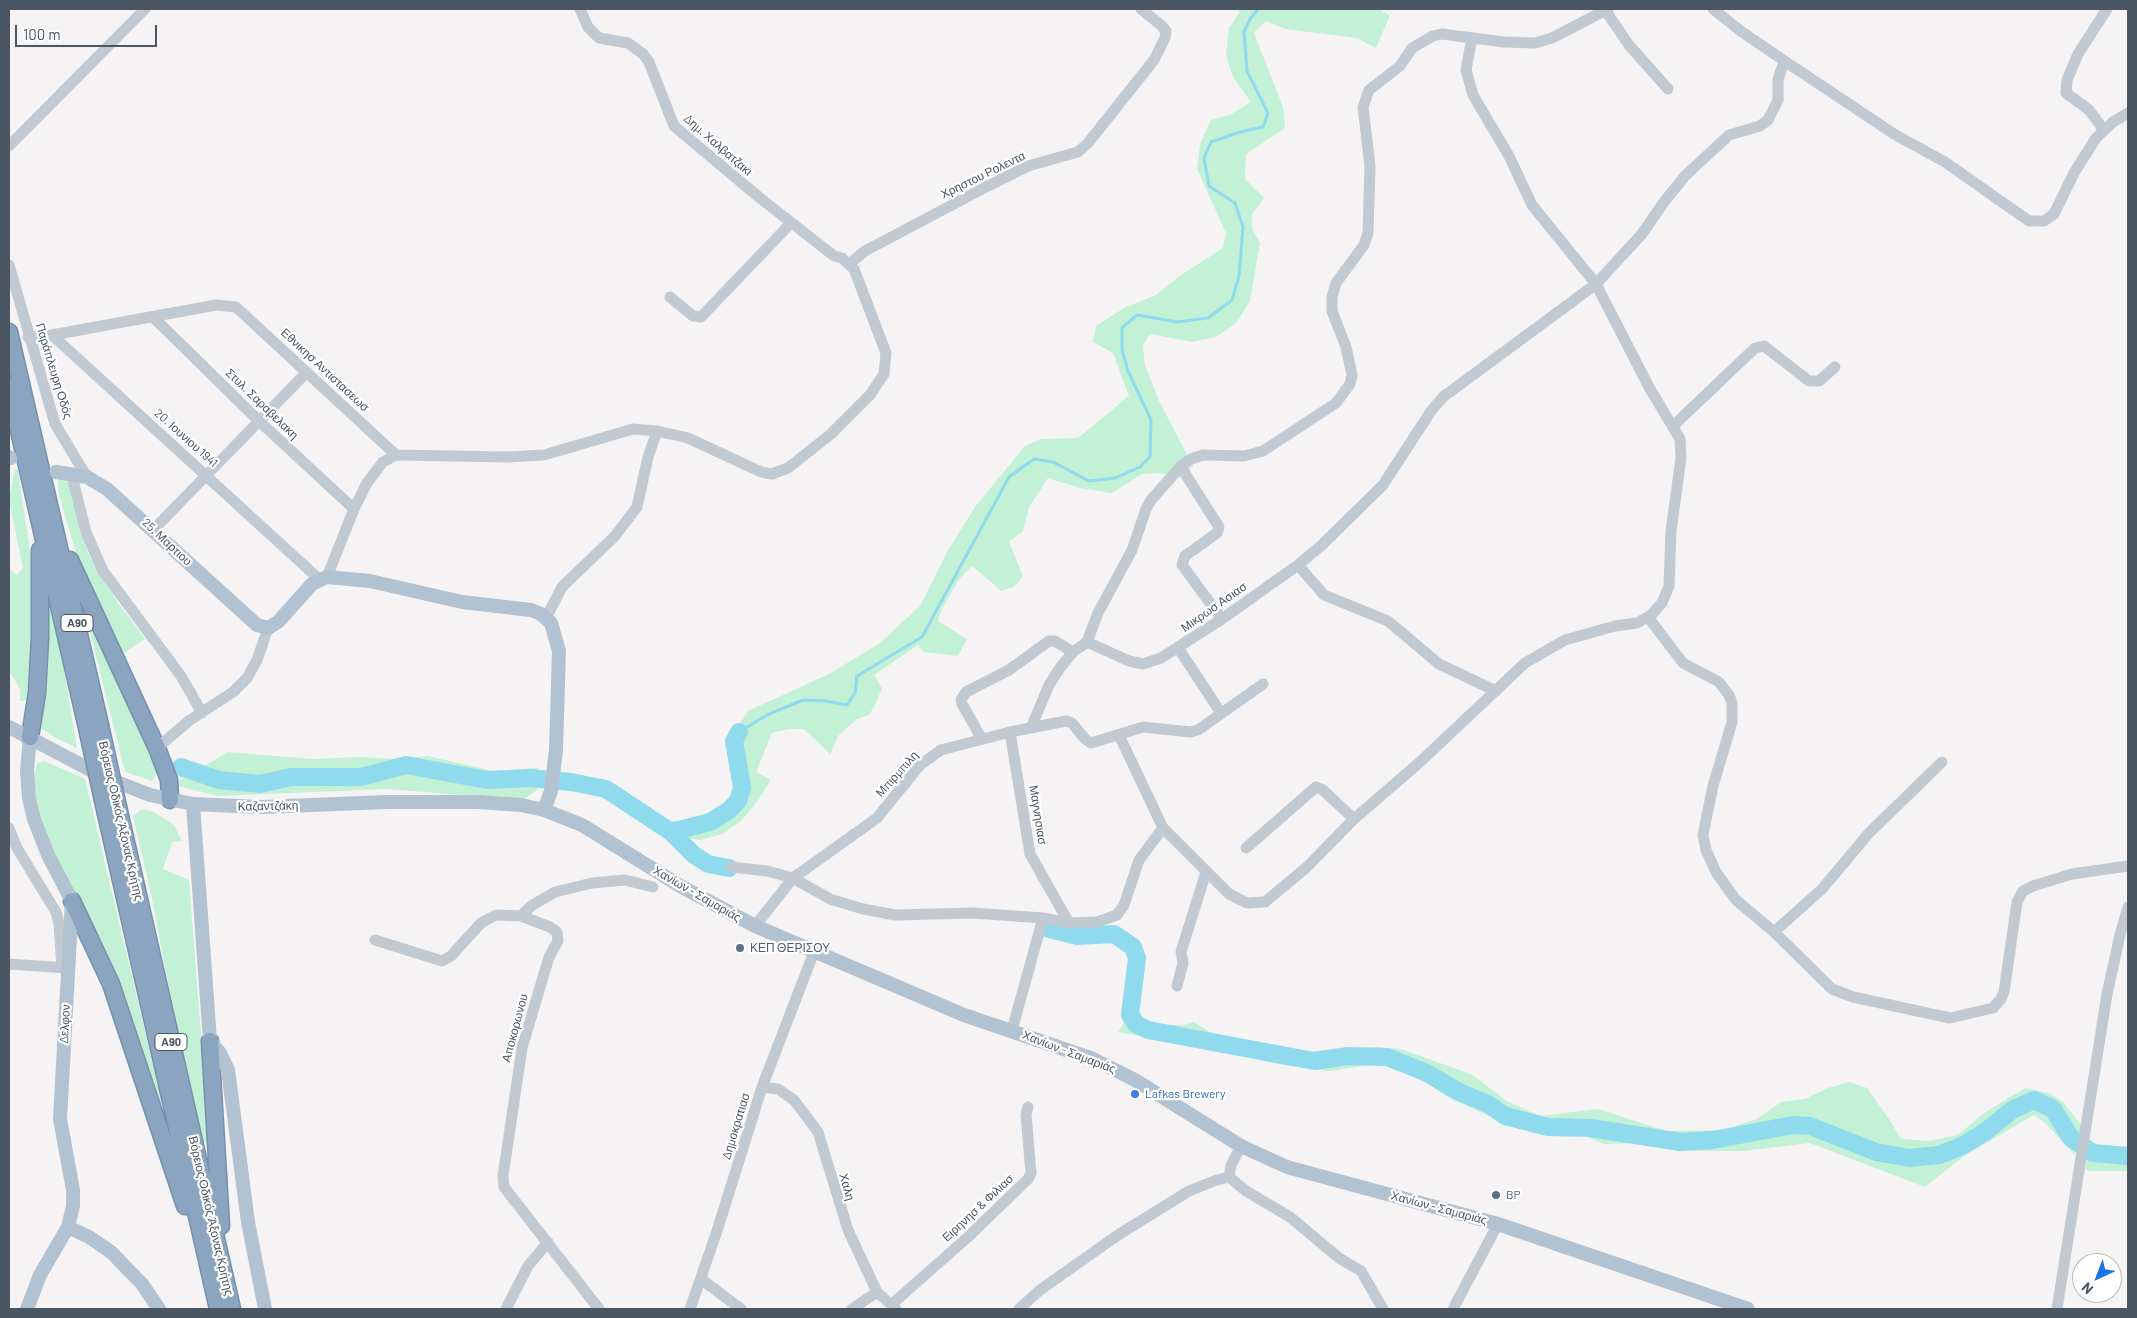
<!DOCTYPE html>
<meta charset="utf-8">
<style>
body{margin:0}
#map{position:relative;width:2137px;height:1318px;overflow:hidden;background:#f5f3f3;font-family:Barlow,sans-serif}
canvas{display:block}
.frame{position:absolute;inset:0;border:10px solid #4a5661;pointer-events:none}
.north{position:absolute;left:2072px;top:1253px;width:50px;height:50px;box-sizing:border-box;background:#fff;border:1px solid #b7bbc0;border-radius:50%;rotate:223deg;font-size:14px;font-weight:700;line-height:20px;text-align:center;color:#4a5661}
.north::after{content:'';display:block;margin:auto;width:18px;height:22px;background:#1a73e8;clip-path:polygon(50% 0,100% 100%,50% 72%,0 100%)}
.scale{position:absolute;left:15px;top:25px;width:142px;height:22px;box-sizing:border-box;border:2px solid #4a5661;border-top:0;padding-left:6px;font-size:15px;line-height:18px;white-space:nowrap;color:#4a5661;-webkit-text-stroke:4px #fff;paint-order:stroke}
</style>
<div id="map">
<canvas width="2137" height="1318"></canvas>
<div class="frame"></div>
<div class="north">N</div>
<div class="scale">100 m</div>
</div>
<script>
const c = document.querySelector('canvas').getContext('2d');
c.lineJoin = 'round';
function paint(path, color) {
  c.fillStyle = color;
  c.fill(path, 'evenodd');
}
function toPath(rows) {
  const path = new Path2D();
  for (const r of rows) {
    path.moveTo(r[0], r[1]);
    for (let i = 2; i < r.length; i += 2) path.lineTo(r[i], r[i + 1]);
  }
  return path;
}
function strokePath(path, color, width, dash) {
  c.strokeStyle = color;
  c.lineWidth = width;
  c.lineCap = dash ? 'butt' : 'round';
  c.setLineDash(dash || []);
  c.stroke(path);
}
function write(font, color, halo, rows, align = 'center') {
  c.font = font + ' Barlow,sans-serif';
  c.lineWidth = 4.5;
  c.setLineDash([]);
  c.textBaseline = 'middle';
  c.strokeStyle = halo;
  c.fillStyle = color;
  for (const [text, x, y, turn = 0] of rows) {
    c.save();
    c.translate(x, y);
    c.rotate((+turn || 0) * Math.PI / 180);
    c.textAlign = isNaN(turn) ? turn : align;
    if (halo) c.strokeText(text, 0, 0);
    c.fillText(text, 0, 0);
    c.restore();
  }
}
const green = toPath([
 [1238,9,1383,9,1382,12,1390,15,1376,48,1357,38,1285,29,1266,21,1254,33,1283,107,1285,128,1246,154,1245,179,1264,198,1252,214,1252,229,1260,243,1250,301,1236,323,1216,337,1192,342,1150,334,1143,345,1145,365,1159,401,1193,466,1181,477,1159,473,1142,474,1112,493,1080,488,1048,478,1029,507,1023,531,1009,542,1023,576,1014,587,1001,591,975,568,971,567,959,579,942,609,938,621,967,639,958,656,923,652,918,645,874,675,882,688,876,703,869,715,857,719,838,736,830,754,804,729,789,729,772,733,756,772,771,780,756,803,741,821,722,834,700,840,682,837,670,840,656,828,673,821,691,822,705,818,727,805,733,792,733,779,729,740,748,711,831,673,880,643,920,606,946,554,975,507,1025,446,1041,439,1078,438,1129,396,1113,353,1093,342,1096,326,1124,308,1156,295,1181,275,1223,248,1226,233,1197,169,1200,144,1211,120,1230,115,1251,102,1233,77,1226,55,1229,28,1239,13],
 [15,468,18,471,37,599,29,700,20,701,20,689,9,670,9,569,17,575,23,568,9,500],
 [58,479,70,483,88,553,118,603,145,639,118,657,87,586,68,527,58,490],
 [47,590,60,646,77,748,56,738,41,728],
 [83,604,153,752,157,773,152,781,125,772],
 [228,752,313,759,361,757,396,759,428,756,493,771,537,768,540,781,537,790,523,800,387,789,218,796,178,786,175,783],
 [44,761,85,779,168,1128,163,1130,47,840,36,797,34,775,37,764],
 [142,809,154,812,174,825,182,841,172,842,163,869,189,880,209,1138,203,1144,168,982,151,894,133,816],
 [1132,983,1138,987,1137,1008,1145,1021,1161,1025,1184,1025,1193,1022,1215,1035,1302,1052,1376,1047,1401,1049,1473,1075,1505,1100,1539,1116,1598,1109,1666,1131,1723,1130,1757,1119,1781,1102,1805,1099,1828,1088,1849,1082,1867,1088,1891,1122,1901,1139,1929,1141,1958,1135,1984,1113,2025,1088,2049,1093,2063,1102,2082,1126,2074,1154,2045,1123,2034,1115,1964,1156,1925,1187,1810,1143,1743,1151,1693,1151,1646,1143,1604,1144,1578,1133,1547,1135,1508,1125,1446,1096,1411,1072,1377,1064,1329,1071,1283,1065,1199,1046,1118,1032,1125,1021],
 [2091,1145,2108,1148,2128,1146,2128,1171,2089,1171,2085,1168]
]);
const stream = toPath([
 [739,732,767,715,803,700,826,701,847,705,855,693,857,676,922,637,1009,477,1034,459,1053,462,1089,481,1115,478,1140,467,1150,457,1151,420,1128,371,1122,350,1122,328,1137,315,1177,322,1208,318,1232,300,1239,276,1243,227,1235,203,1209,186,1204,158,1211,142,1240,132,1263,127,1268,113,1247,71,1244,32,1250,19,1258,9]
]);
const river = toPath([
 [181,767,219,780,260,784,291,777,361,777,406,765,487,780,531,778,571,782,606,789,671,832,694,855,708,864,729,868],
 [671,832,710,822,728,811,738,801,742,788,734,741,739,732],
 [1046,928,1077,936,1114,934,1133,947,1137,958,1130,1015,1136,1024,1148,1030,1314,1061,1348,1056,1387,1057,1427,1073,1459,1092,1488,1104,1505,1116,1548,1127,1591,1128,1680,1142,1713,1140,1793,1125,1810,1126,1876,1152,1909,1158,1939,1155,1962,1146,1985,1132,2012,1110,2034,1100,2053,1109,2071,1138,2093,1153,2128,1156]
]);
const minor = toPath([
 [1713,9,1742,32,1786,62,1894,134,1945,162,2029,221,2044,221,2054,214,2074,173,2096,138,2113,122,2128,113],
 [1605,10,1629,45,1668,89],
 [2103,129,2089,110,2066,93,2067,80,2078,54,2107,9],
 [9,146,145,9],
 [849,264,865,251,986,187,1028,166,1078,152,1088,143,1154,60,1165,38,1166,31,1162,26,1141,9],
 [9,265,55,424,87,477],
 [670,297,693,316,701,317,791,223],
 [153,317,259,421,354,509],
 [52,335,216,305,236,307,396,455],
 [28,337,52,335,319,579],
 [1673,426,1755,348,1764,346,1809,381,1819,381,1835,367],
 [1181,467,1219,527,1217,533,1185,556,1182,565,1222,619],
 [72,476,86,532,103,571,181,676,202,713],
 [153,530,307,372],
 [1298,565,1324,595,1388,621,1439,664,1496,691],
 [327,577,354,509,367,483,383,462,396,455,508,457,544,455,633,429,657,431,688,438,761,472,772,474,788,468,831,434,870,395,884,374,886,353,854,269,842,258,834,256,760,198,674,126,649,62,643,54,628,43,599,38,588,27,580,9],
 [1648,617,1683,663,1719,682,1729,695,1732,703,1732,722,1713,786,1703,835,1706,850,1716,872,1736,900,1774,932,1832,989,1853,997,1950,1018,1993,1008,2001,999,2004,992,2017,902,2023,891,2033,886,2072,874,2128,866],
 [546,618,562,587,615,536,637,507,648,457,657,431],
 [1087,642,1098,613,1132,550,1146,509,1151,500,1182,465,1191,459,1203,455,1244,456,1263,451,1336,403,1350,384,1352,375,1346,347,1332,311,1332,297,1336,283,1364,245,1368,233,1370,166,1363,107,1369,90,1400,66,1412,48,1433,36,1442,34,1504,42,1535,43,1552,38,1608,9],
 [1179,649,1221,713],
 [1031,728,1049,685,1060,668,1073,652,1087,642,1129,661,1143,664,1161,658,1222,619,1298,565,1323,544,1383,485,1431,411,1443,397,1596,284,1641,235,1664,202,1685,176,1729,135,1760,126,1768,120,1778,100,1778,80,1784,61],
 [1010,732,1030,854,1069,923],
 [1119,735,1163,828,1229,894,1247,903,1265,902,1307,867,1354,819,1420,762,1525,663,1565,640,1615,626,1637,623,1651,615,1662,603,1669,586,1671,531,1681,458,1680,439,1650,389,1596,284,1532,205,1509,156,1473,95,1466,70,1472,38],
 [982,739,962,704,961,700,966,692,1009,670,1049,641,1055,641,1073,652],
 [157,748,190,720,233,692,247,678,257,660,268,628],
 [9,828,17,848,56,912,59,923,62,968],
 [1246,848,1316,787,1323,790,1354,819],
 [731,867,767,871,793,878,830,899,863,909,895,915,973,913,1043,918,1069,923,1097,922,1117,915,1124,905,1139,860,1163,828],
 [521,916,531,906,555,892,592,883,625,880,653,887],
 [755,926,793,878,877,818,920,765,941,750,1010,732,1066,721,1072,723,1085,739,1091,743,1143,727,1190,732,1198,730,1263,684],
 [1774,932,1822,889,1869,833,1942,762],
 [375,940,442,961,451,956,481,923,496,915,521,916,550,927,557,932,558,941,549,957,522,1048,503,1176,504,1187,599,1309],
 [9,964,67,968],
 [1177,986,1183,963,1181,952,1206,872],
 [1012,1030,1043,918],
 [762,1087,778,1089,794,1100,818,1132,848,1230,877,1292,896,1309],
 [1241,1146,1231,1165,1229,1177,1246,1191,1290,1217,1339,1258,1361,1271,1383,1309],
 [701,1279,741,1309],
 [891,1305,968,1237,1028,1179,1031,1173,1026,1115,1028,1107],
 [506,1309,528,1266,548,1242],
 [690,1309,717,1231,762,1087,814,952],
 [852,1309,877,1292],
 [1019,1309,1040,1290,1118,1235,1189,1191,1214,1181,1229,1177],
 [1453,1309,1498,1224],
 [2057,1309,2107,994,2120,935,2128,907]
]);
const major = toPath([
 [9,457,11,458],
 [56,472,87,477,107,489,257,625,268,628,278,622,312,584,327,577,370,581,462,602,531,610,541,614,551,623,559,651,556,750,551,791,544,810],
 [9,727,104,777,150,795,193,804,261,807,387,802,478,802,521,805,544,810,582,825,682,887,755,926,964,1015,1093,1059,1135,1080,1241,1146,1287,1167,1498,1224,1748,1309],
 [193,804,210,1041,220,1053,228,1070,248,1222,265,1309],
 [68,1227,89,1237,111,1252,142,1284,159,1309],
 [27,1309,40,1275,68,1227,73,1206,73,1190,60,1119,72,901,48,855,34,819,29,798,27,771,30,737]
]);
const highway = toPath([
 [9,332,100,725],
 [9,387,87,728],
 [70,560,157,748,169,780,170,800],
 [30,737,37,693,40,638,40,550],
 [119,811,232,1309],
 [106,814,218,1309],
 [72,901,111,984,185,1206],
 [210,1041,221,1226]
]);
const highwayBridge = toPath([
 [100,725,119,811],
 [87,728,106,814]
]);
const markers = [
 [740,948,5,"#5c6f8a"],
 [1135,1094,5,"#3f7fe0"],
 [1496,1195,5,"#5c6f8a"]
];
const shields = [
 [77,623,32],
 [171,1042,32]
];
const shieldNames = [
 ["Α90",77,623],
 ["Α90",171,1042]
];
const streetNames = [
 ["Δημ. Χαλβατζακι",718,145,41],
 ["Χρηστου Ρολεντα",983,175,-26],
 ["Εθνικησ Αντιστασεωσ",325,370,43],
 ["Παράπλευρη Οδός",54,371,73],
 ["Στυλ. Σαραβελακη",262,404,44],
 ["20. Ιουνιου 1941",186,438,42],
 ["25. Μαρτιου",167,542,43],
 ["Μικρωσ Ασιασ",1214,607,-35],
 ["Μπιρμπιλη",897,774,-48],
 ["Καζαντζάκη",268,806,-1],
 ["Μαγνησιασ",1038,815,81],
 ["Βόρειος Οδικός Άξονας Κρήτης",121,821,77],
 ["Χανίων - Σαμαριάς",697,894,30],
 ["Δελφον",65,1024,-87],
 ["Αποκορωνου",515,1028,-75],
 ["Χανίων - Σαμαριάς",1069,1052,21],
 ["Δημοκρατιασ",736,1126,-73],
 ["Χαλη",847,1187,74],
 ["Ειρηνησ & Φιλιασ",978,1208,-43],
 ["Χανίων - Σαμαριάς",1439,1208,15],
 ["Βόρειος Οδικός Άξονας Κρήτης",211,1216,77]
];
const serviceNames = [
 ["ΚΕΠ ΘΕΡΙΣΟΥ",750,948],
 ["BP",1506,1195]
];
const shopNames = [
 ["Lafkas Brewery",1145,1094]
];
paint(green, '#c3f1d5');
strokePath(stream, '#90daee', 3);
strokePath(river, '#90daee', 18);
strokePath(highway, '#7690ad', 19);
strokePath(minor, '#c1cad2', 11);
strokePath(major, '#b3c2d1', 14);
strokePath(highway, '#8ba5c1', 16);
strokePath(highwayBridge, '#7690ad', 19, []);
strokePath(highwayBridge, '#8ba5c1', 16);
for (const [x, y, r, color] of markers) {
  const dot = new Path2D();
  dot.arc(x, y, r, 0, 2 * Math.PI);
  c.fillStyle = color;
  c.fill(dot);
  strokePath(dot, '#fff', 2);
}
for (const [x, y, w] of shields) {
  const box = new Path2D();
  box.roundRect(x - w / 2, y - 8.5, w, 17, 4);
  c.fillStyle = '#fff';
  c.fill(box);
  strokePath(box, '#4a5661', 1);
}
write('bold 11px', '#4a5661', null, shieldNames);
write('12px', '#4a5661', '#fff', streetNames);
write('12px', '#4e5e75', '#fff', serviceNames, 'left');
write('12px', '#366cbe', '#fff', shopNames, 'left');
</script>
